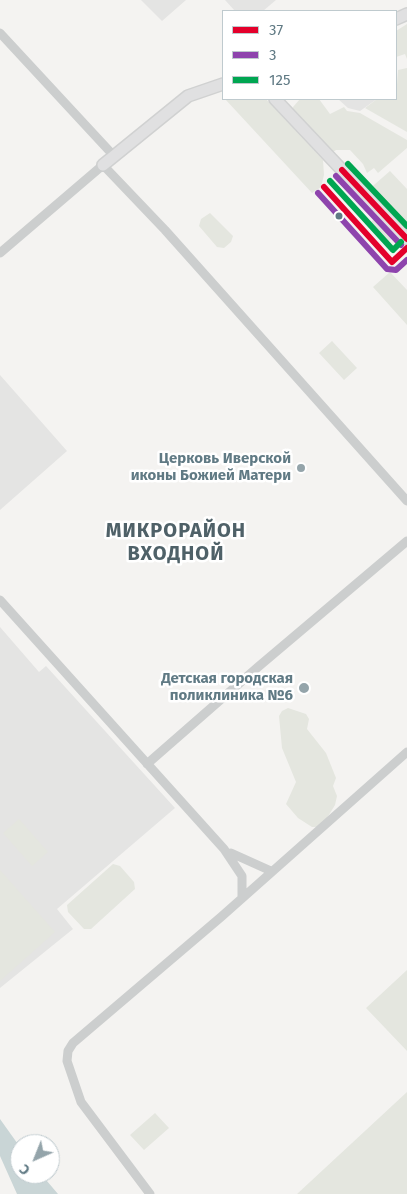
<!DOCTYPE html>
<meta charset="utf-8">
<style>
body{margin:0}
#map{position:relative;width:407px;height:1194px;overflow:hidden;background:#f4f3f1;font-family:"Fira Sans",sans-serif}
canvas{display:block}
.legend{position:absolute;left:222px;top:10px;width:175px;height:90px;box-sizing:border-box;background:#fff;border:1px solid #bfcace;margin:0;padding:6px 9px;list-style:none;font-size:15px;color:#607a84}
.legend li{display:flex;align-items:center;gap:10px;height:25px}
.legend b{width:25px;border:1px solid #bfcace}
.north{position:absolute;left:10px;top:1134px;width:50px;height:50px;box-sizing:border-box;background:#fff;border:1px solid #bfcace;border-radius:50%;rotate:224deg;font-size:14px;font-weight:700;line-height:20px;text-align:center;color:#607a84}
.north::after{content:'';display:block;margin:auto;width:18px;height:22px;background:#94a4aa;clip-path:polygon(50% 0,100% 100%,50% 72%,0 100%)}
</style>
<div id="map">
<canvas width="407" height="1194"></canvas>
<ul class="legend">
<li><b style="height:6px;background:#e4002b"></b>37</li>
<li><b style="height:6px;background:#8e44ad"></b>3</li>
<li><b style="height:6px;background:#00a651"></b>125</li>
</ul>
<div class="north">С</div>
</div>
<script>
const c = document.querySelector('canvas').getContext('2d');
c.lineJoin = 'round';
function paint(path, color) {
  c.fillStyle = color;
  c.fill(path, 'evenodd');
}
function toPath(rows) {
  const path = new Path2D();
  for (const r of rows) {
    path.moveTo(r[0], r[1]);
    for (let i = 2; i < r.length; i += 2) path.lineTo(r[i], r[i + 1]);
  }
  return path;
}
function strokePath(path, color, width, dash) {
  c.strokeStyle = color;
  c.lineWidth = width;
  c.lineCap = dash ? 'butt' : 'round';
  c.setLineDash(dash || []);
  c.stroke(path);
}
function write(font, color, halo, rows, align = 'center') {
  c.font = font + ' "Fira Sans",sans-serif';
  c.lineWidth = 5;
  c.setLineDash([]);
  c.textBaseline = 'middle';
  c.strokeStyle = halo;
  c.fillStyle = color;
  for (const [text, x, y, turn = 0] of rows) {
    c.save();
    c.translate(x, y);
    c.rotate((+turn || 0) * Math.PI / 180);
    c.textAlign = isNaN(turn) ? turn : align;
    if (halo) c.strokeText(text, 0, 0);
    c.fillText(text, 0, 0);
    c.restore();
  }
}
const built = toPath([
 [141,0,186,0,162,21],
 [225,0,276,0,263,11,235,11],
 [338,99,377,99,360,111,348,108],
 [0,375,67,451,0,510],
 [0,627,39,672,46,666,175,808,57,909,73,929,0,988]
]);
const green = toPath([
 [407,24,407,59,405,54,396,57,396,31],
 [407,68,407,132,365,108,377,99,396,99,398,70],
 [225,99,266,99,323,160,324,175,321,187,312,193],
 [300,99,319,99,330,114,344,107,347,111,360,113,407,140,407,148,378,173,374,168,367,173,363,164,350,150,336,150,330,154,294,114,293,107],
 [390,171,407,189,407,235,367,191],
 [210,213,233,236,231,242,224,248,217,247,199,226,201,219],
 [377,216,395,236,387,243,369,224],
 [390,272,407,290,407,325,373,287],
 [332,341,357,368,344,380,319,353],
 [288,708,306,714,309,719,307,729,326,753,336,778,333,786,337,796,335,805,327,818,318,827,312,827,298,818,286,804,296,782,282,748,279,716,282,711],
 [19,819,48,852,32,866,3,833],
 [113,864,120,866,134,882,135,889,91,929,84,929,68,912,67,905],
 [0,870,55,932,0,981],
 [407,970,407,1051,366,1008],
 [407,1092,407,1194,297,1194],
 [155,1113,169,1128,144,1150,130,1135]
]);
const water = toPath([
 [0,1119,20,1147,20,1174,41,1174,58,1194,17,1194,0,1156]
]);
const street = toPath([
 [0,33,114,156],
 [0,253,103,165,165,230,407,501],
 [0,600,224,849,242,876,242,897],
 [147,764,258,667,407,541],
 [231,853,271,871],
 [150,1194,81,1102,67,1061,68,1051,73,1043,221,917,407,752]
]);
const secondary = toPath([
 [396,19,407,14],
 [275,99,407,239],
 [103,165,188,96,223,84]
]);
const bus1 = toPath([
 [342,170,407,239],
 [324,187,392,262,407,248]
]);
const bus2 = toPath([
 [336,176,401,245],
 [318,193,387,269,396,270,407,260]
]);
const bus3 = toPath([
 [348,164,407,226],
 [330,181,393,250,401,242]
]);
const markers = [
 [339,216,4.5,"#607a84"],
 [301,468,5,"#94a4aa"],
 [304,688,6,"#94a4aa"]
];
const poiNames = [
 ["Церковь Иверской",291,459],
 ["иконы Божией Матери",291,476],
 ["Детская городская",293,679],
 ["поликлиника №6",293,696]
];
const districtNames = [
 ["МИКРОРАЙОН",176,531],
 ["ВХОДНОЙ",176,554]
];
paint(built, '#e4e4e3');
paint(green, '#e4e6df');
paint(water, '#c9d5d6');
strokePath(secondary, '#d0d1d1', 14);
strokePath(street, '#cccece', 9);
strokePath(secondary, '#e0e0e1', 11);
strokePath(bus1, '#e4002b', 6);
strokePath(bus2, '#8e44ad', 6);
strokePath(bus3, '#00a651', 6);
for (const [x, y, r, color] of markers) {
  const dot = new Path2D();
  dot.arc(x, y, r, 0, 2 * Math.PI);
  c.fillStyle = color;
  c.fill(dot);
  strokePath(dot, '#fff', 2);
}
write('bold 15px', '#607a84', '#fff', poiNames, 'right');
c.letterSpacing = '1px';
write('bold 20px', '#4f6168', '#fff', districtNames);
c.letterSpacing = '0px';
</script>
